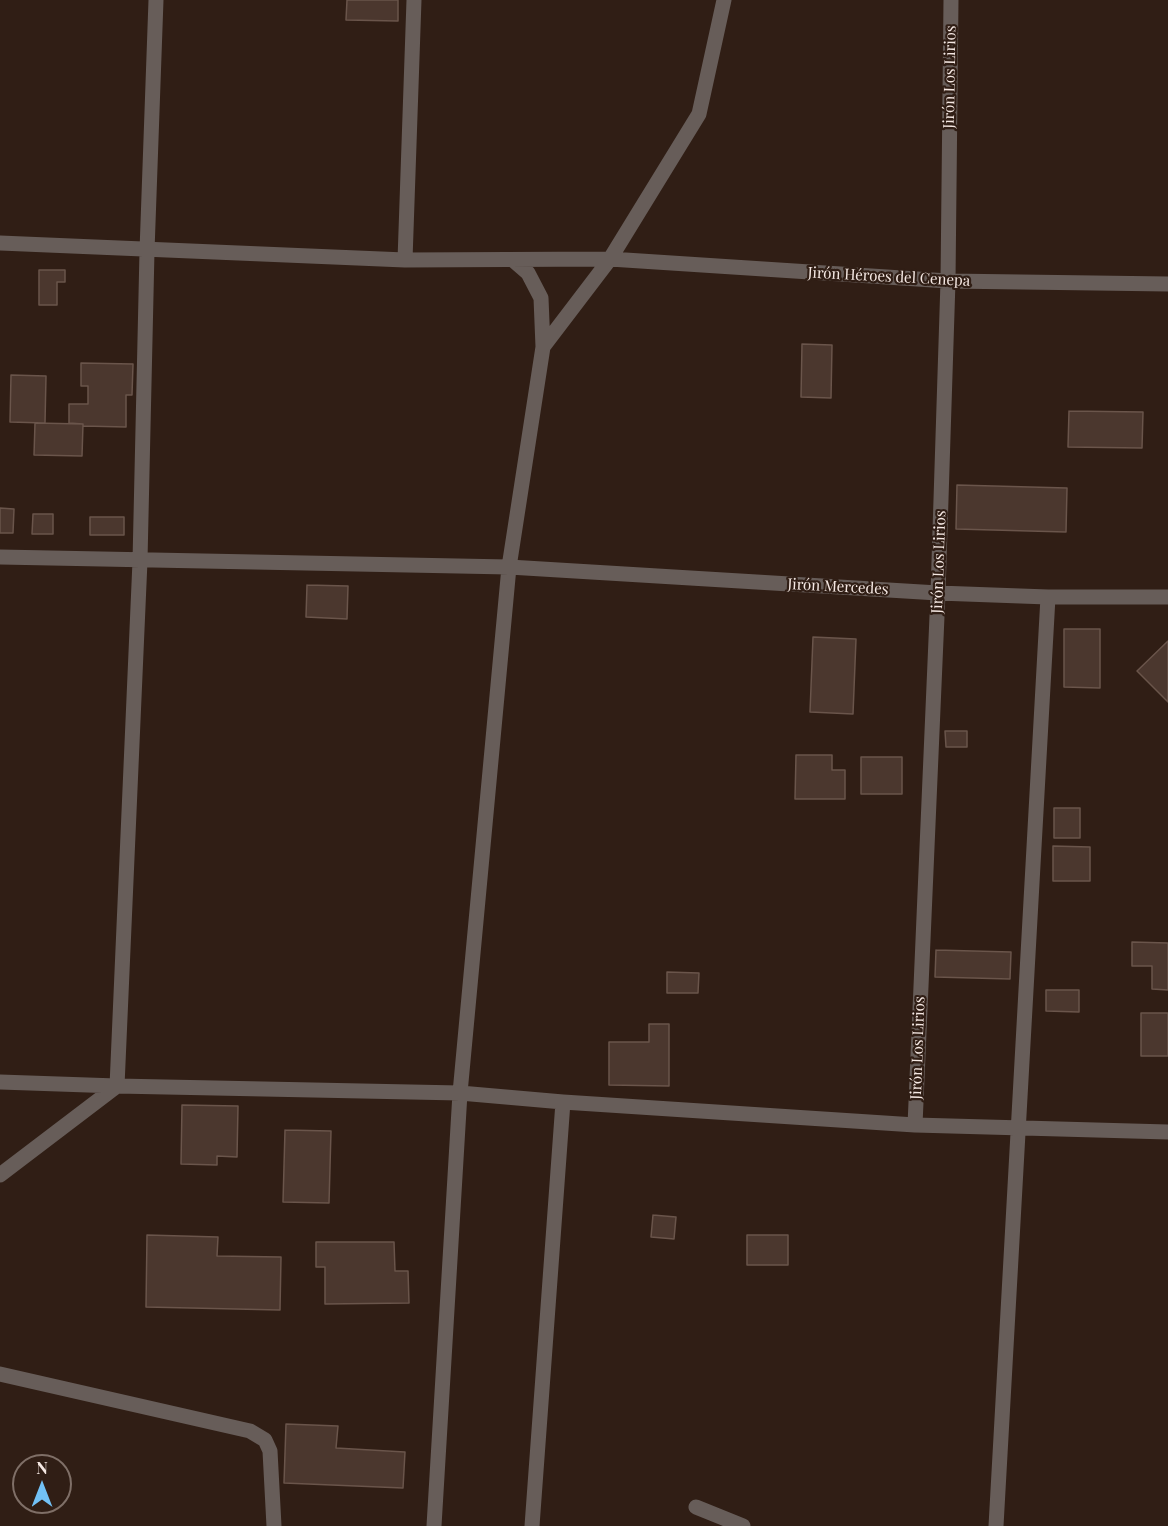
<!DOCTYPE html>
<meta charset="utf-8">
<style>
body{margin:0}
#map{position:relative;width:1168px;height:1526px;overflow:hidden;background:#301e15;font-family:"Playfair Display",serif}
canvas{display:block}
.north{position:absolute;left:12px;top:1454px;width:60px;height:60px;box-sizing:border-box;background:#301e15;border:2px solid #7f6f67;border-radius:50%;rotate:0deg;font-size:16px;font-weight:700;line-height:24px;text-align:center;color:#f5e8e3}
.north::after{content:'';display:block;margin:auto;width:21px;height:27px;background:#72c1f5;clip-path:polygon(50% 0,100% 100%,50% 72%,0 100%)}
</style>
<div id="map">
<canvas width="1168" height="1526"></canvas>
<div class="north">N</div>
</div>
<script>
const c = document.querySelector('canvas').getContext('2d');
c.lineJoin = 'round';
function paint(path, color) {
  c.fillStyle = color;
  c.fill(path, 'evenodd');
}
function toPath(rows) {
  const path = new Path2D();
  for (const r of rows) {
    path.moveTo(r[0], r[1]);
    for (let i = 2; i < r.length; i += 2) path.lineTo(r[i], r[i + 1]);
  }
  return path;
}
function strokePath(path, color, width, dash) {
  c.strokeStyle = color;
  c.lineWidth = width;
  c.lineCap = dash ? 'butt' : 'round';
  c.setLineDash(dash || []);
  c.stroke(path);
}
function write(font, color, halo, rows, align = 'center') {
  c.font = font + ' "Playfair Display",serif';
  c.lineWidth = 4.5;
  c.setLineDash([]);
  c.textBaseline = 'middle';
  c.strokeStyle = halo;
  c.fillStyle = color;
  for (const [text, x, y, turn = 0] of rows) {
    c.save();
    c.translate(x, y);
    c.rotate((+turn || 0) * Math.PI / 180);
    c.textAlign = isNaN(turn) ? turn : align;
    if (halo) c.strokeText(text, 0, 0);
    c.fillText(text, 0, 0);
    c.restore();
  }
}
const building = toPath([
 [347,0,398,0,398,21,346,20,347,0],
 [39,270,65,270,65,282,57,282,57,305,39,305,39,270],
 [802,344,832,345,831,398,801,397,802,344],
 [81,363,133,364,132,395,126,395,126,427,83,426,83,424,69,423,69,404,88,404,88,386,81,386,81,363],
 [11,375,46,376,45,423,10,422,11,375],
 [1069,411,1143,412,1142,448,1068,447,1069,411],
 [35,423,83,424,82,456,34,455,35,423],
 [957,485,1067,488,1066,532,956,529,957,485],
 [0,508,14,509,13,533,0,533,0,508],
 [33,514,53,514,53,534,32,534,33,514],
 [90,517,124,517,124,535,90,535,90,517],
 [307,585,348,586,347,619,306,617,307,585],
 [1064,629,1100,629,1100,688,1064,687,1064,629],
 [813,637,856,639,853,714,810,712,813,637],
 [1168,641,1168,702,1137,671,1168,641],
 [945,731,967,731,967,747,946,747,945,731],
 [796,755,832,755,832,770,845,770,845,799,795,799,796,755],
 [861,757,902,757,902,794,861,794,861,757],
 [1054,808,1080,808,1080,838,1054,838,1054,808],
 [1053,846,1090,847,1090,881,1053,881,1053,846],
 [1132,942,1168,943,1168,990,1152,989,1152,966,1132,966,1132,942],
 [936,950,1011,952,1010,979,935,977,936,950],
 [667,972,699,973,698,993,667,993,667,972],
 [1046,990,1079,990,1079,1012,1046,1011,1046,990],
 [1141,1013,1168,1013,1168,1056,1141,1056,1141,1013],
 [649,1024,669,1024,669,1086,609,1085,609,1042,649,1042,649,1024],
 [182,1105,238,1106,237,1157,217,1156,217,1165,181,1164,182,1105],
 [285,1130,331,1131,329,1203,283,1202,285,1130],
 [653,1215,676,1217,674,1239,651,1237,653,1215],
 [147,1235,218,1237,217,1256,281,1257,280,1310,146,1307,147,1235],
 [747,1235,788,1235,788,1265,747,1265,747,1235],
 [316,1242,394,1242,395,1271,408,1271,409,1303,325,1304,325,1267,316,1267,316,1242],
 [286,1424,338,1426,336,1448,405,1452,403,1488,284,1483,286,1424]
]);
const minor = toPath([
 [0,243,405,260,610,259,948,281,1168,284],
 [405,260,414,0],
 [513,260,528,273,541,298,543,347],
 [0,557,509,567,938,593,1048,597,1168,597],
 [0,1082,117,1086,460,1093,563,1102,915,1125,1168,1132],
 [915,1125,938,593,948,281,951,0],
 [0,1175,117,1086,140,561,147,251,156,0],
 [0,1374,250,1431,265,1440,270,1451,274,1526],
 [696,1507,743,1526],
 [434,1526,460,1093,509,567,543,347,610,259,699,114,724,0],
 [532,1526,563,1102],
 [996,1526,1048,597]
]);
const streetNames = [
 ["Jirón Los Lirios",950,77,-89],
 ["Jirón Héroes del Cenepa",889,277,3],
 ["Jirón Los Lirios",939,562,-88],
 ["Jirón Mercedes",838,587,3],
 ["Jirón Los Lirios",918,1048,-88]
];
paint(building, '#4b372e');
strokePath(building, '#6a554b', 1.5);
strokePath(minor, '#675d59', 15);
write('15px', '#f5e8e3', '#301e15', streetNames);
</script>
